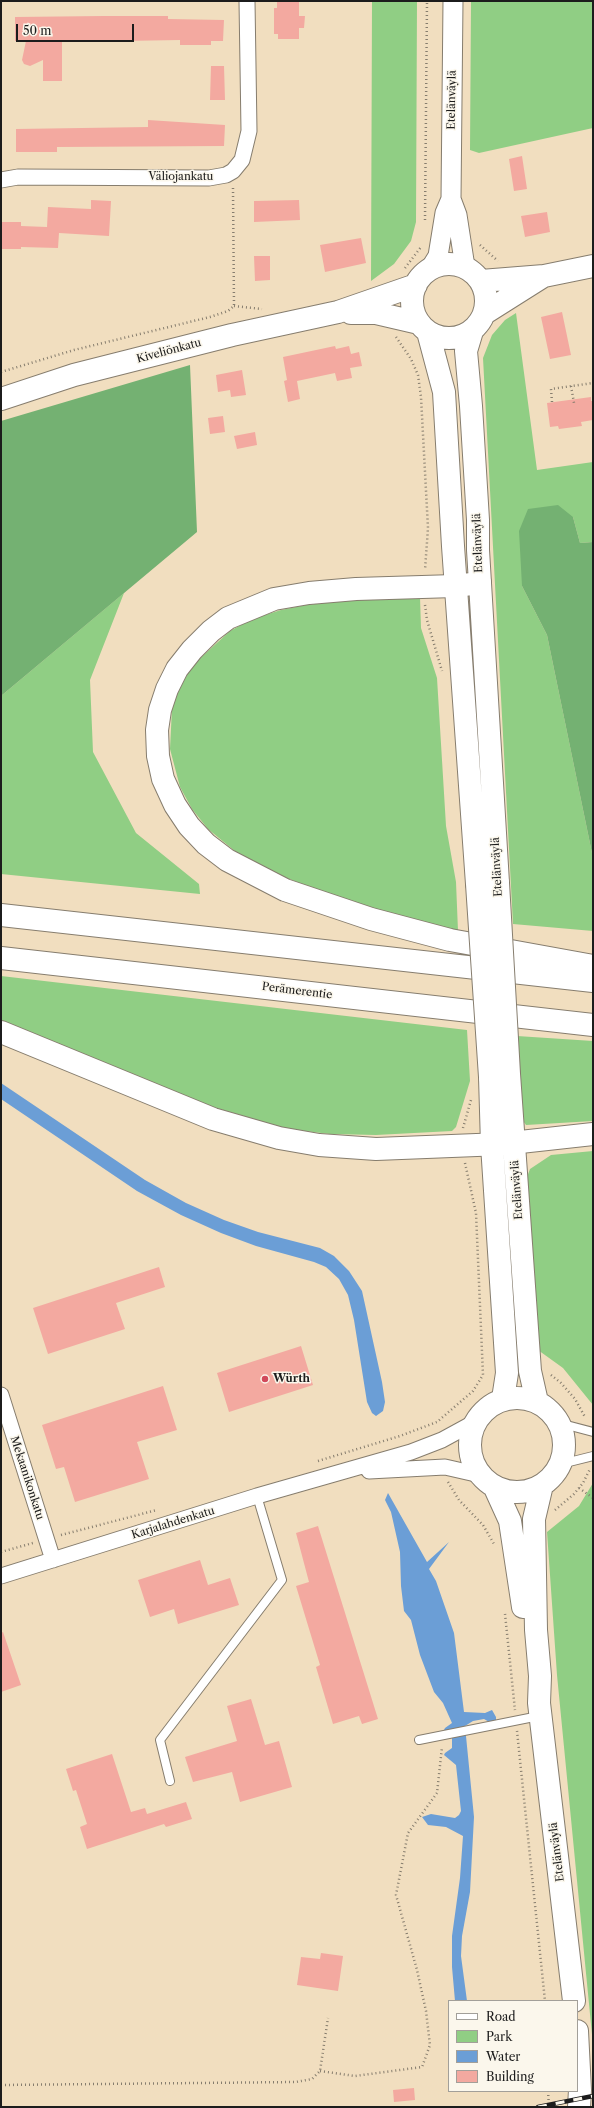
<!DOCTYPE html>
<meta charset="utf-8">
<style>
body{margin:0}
#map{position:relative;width:594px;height:2108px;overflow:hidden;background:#f1debf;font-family:"Libre Caslon Text",serif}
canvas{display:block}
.frame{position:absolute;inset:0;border:2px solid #1c1c1c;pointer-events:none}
.legend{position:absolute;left:448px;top:2000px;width:130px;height:92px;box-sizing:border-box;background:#fbf7ec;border:1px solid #a29f99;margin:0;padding:5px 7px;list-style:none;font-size:12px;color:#1c1c1c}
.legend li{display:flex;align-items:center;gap:8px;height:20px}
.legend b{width:20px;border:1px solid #a29f99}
.scale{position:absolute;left:16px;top:24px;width:118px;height:18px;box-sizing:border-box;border:2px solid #1c1c1c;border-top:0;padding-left:5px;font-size:12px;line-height:14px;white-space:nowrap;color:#1c1c1c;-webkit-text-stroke:3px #fbf7ec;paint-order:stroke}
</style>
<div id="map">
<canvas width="594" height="2108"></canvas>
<div class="frame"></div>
<ul class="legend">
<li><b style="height:5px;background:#fff"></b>Road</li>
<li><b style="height:11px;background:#90ce84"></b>Park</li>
<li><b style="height:11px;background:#6b9ed6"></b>Water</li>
<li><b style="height:11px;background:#f3a9a0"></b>Building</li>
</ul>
<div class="scale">50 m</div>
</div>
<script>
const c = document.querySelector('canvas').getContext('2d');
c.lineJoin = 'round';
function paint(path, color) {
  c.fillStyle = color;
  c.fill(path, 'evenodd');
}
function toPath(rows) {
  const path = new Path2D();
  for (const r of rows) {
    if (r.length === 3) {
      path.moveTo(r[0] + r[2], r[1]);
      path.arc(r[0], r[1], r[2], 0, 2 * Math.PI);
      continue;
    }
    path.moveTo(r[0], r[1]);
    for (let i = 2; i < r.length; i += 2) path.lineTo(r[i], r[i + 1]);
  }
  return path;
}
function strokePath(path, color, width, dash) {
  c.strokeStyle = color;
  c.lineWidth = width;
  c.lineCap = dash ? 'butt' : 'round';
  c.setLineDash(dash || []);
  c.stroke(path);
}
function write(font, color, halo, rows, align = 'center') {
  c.font = font + ' "Libre Caslon Text",serif';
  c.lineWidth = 3;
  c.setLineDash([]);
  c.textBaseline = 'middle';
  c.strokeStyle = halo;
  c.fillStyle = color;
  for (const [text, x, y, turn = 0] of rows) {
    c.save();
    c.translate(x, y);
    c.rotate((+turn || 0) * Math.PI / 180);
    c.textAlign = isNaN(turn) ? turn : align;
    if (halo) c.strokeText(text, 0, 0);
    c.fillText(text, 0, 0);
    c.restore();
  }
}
const green = toPath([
 [372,1,417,1,416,222,411,241,394,264,371,281],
 [471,1,593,1,593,128,479,153,470,150],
 [516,313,537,470,593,462,593,542,580,543,573,517,522,586,547,635,593,858,593,931,513,924,483,358,492,335,505,320],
 [124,593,90,680,93,752,136,833,199,884,200,894,1,874,1,696],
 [420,597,421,628,437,678,446,826,456,882,458,931,343,900,279,875,236,852,208,829,192,809,180,787,170,749,172,708,181,683,196,662,230,631,252,619,281,610,306,605,341,601],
 [1,976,467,1030,470,1081,456,1127,452,1131,376,1135,330,1134,288,1129,196,1102,1,1021],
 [517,1036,593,1041,593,1121,526,1125,521,1118],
 [593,1151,593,1405,563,1368,538,1350,525,1182,530,1169,551,1155],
 [593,1483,593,2045,557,1675,547,1532,579,1506]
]);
const forest = toPath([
 [190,365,197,532,1,696,1,421],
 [558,505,573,517,580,543,593,542,593,858,547,635,522,586,519,531,528,509]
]);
const water = toPath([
 [1,1083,145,1180,186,1203,224,1220,258,1232,320,1248,334,1256,349,1271,362,1291,382,1382,385,1402,383,1411,376,1416,372,1413,367,1402,354,1320,348,1295,339,1279,326,1267,314,1262,256,1246,221,1233,181,1215,137,1191,1,1099],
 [388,1493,427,1562,449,1542,429,1569,436,1581,454,1633,464,1712,485,1713,492,1710,496,1717,496,1720,491,1723,484,1719,473,1721,465,1726,474,1817,470,1892,462,1936,461,1956,467,2001,455,2001,452,1967,452,1936,460,1878,463,1836,446,1827,428,1825,422,1817,431,1814,455,1818,459,1815,461,1811,456,1765,444,1755,445,1753,452,1748,452,1737,443,1732,445,1728,452,1723,443,1703,434,1692,420,1655,411,1620,404,1611,401,1586,400,1552,391,1512,385,1500]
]);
const building = toPath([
 [277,1,299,1,299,16,305,16,304,28,299,28,299,39,278,39,278,34,274,34,274,8,277,8],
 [104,16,168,16,168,19,224,20,223,41,211,41,211,45,180,45,180,40,62,42,62,81,43,81,43,60,30,66,24,64,22,60,26,41,15,41,15,17],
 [211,66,224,66,225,100,210,100],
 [148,120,225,125,224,146,57,147,57,152,16,152,16,129,148,127],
 [522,156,527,189,514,191,509,159],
 [91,200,111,201,109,236,59,233,58,248,21,247,21,249,1,249,1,222,21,222,21,226,47,227,48,207,91,209],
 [299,200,300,220,254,222,254,201],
 [547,212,550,232,525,237,521,216],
 [361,238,366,263,325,272,320,245],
 [254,256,270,256,270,280,255,281],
 [562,312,571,355,550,359,541,317],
 [335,346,336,349,349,346,351,354,359,352,362,366,350,368,352,378,337,381,335,373,297,381,300,399,288,402,284,381,287,380,283,357],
 [242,370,246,395,231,397,230,390,218,392,216,375],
 [591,397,591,401,593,401,593,420,581,422,582,426,559,429,558,426,550,427,547,403],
 [223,416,225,432,210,434,208,418],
 [255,432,257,445,237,449,234,436],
 [159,1267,165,1287,116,1303,125,1329,48,1354,33,1308],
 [301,1346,313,1385,229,1412,217,1373],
 [163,1386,177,1430,137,1442,149,1479,75,1502,64,1467,56,1469,42,1425],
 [318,1526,378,1719,362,1724,359,1716,333,1724,316,1667,320,1665,296,1586,309,1582,296,1533],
 [200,1560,208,1585,230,1578,239,1605,178,1624,174,1609,150,1617,138,1580],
 [3,1632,21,1685,1,1692,1,1633],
 [251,1699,265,1745,279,1741,292,1787,240,1802,232,1772,193,1782,185,1757,237,1741,227,1706],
 [112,1754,131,1812,145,1808,147,1814,186,1802,192,1819,166,1827,164,1824,87,1849,80,1827,87,1824,76,1790,73,1791,66,1769],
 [321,1953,343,1956,338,1991,297,1985,301,1957,320,1959],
 [414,2088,415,2100,394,2102,393,2090]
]);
const path = toPath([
 [425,220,427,1],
 [480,245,498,261],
 [405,268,421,247],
 [234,306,262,309],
 [396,337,411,359,418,375,421,397,428,528,425,570],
 [1,372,74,350,210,317,228,311,234,306,233,188],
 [571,386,574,403],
 [552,402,551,389,593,383],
 [425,605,427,620,442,671],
 [463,1128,471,1100],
 [551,1375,561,1383,575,1399,585,1417],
 [318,1461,400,1436,437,1422,473,1391,483,1375,476,1213,465,1163],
 [448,1482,459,1500,483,1525,494,1544],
 [579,1488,593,1498],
 [555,1510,574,1494,583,1483,590,1469],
 [61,1535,157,1510],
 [1,1552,33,1543],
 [505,1614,515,1710],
 [517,1731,545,2001],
 [320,2071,355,2076,422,2067,430,2045,426,2011,417,1970,396,1895,408,1833,437,1793,442,1747],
 [1,2085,296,2082,312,2079,320,2071,328,2018],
 [548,2091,549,2107]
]);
const service = toPath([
 [559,1423,593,1432],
 [561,1464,593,1456],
 [419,1740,539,1716],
 [170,1781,160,1740,282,1580,257,1496]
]);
const minor = toPath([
 [1,180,18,177,209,178,226,175,233,171,242,160,249,131,247,1],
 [1,1395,53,1560],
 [369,1471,445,1467,480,1475],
 [1,1576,257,1496,411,1452,442,1440,475,1422]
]);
const tertiary = toPath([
 [453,1,451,199,457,215,465,267],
 [430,269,438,256,445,213,451,199]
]);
const secondary = toPath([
 [449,301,37],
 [481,281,544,276,593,266],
 [351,313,376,313,419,323],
 [485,313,542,277],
 [472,331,466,351,471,406,478,520,478,550,498,883],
 [428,332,444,392,453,546,477,884],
 [1,399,74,375,232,335,338,312,416,285],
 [509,1074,530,1371,537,1402],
 [490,1077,492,1145,507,1373,503,1399],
 [517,1445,47],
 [542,1485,534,1519,536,1630,540,1676,539,1703,574,2001],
 [495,1488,510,1521,523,1607],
 [577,2031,580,2090,579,2107]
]);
const motorway = toPath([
 [480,583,455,586,356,589,309,593,274,599,228,618,211,631,192,650,177,669,167,689,160,710,157,730,158,756,163,779,175,805,189,826,206,844,227,860,285,890,371,919,450,940,593,966],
 [1,915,593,981],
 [1,958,593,1025],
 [1,1032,213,1119,279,1138,319,1145,376,1149,502,1144,593,1134]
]);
const rail = toPath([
 [538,2107,593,2096]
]);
const secondaryBridge = toPath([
 [498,883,509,1074],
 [477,884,490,1077]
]);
const markers = [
 [265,1379,4,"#d1495b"]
];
const streetNames = [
 ["Etelänväylä",452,100,-89],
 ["Väliojankatu",181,177],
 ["Kiveliönkatu",169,351,-15],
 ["Etelänväylä",478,543,-92],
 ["Etelänväylä",497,867,-93],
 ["Perämerentie",297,991,7],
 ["Etelänväylä",517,1190,-94],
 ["Mekaanikonkatu",27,1478,72],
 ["Karjalahdenkatu",173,1523,-17],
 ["Etelänväylä",557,1852,-97]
];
const poiNames = [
 ["Würth",273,1379]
];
paint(green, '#90ce84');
paint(forest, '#74b172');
paint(water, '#6b9ed6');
paint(building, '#f3a9a0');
strokePath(service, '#867d6e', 10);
strokePath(minor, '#867d6e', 17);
strokePath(tertiary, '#867d6e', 21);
strokePath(secondary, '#867d6e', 24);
strokePath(motorway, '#867d6e', 24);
strokePath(path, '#867d6e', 2.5, [1, 3]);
strokePath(service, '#fff', 8);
strokePath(minor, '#fff', 15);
strokePath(tertiary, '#fff', 19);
strokePath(secondary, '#fff', 22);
strokePath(motorway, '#fff', 22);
strokePath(rail, '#1c1c1c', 4.5);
strokePath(rail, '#fbf7ec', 3, [9]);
strokePath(secondaryBridge, '#867d6e', 24, []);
strokePath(secondaryBridge, '#fff', 22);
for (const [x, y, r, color] of markers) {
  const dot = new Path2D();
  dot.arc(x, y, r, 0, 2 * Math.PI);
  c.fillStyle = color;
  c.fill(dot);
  strokePath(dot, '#fbf7ec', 1.5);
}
write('11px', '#1c1c1c', '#fbf7ec', streetNames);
write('bold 11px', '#1c1c1c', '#fbf7ec', poiNames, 'left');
</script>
